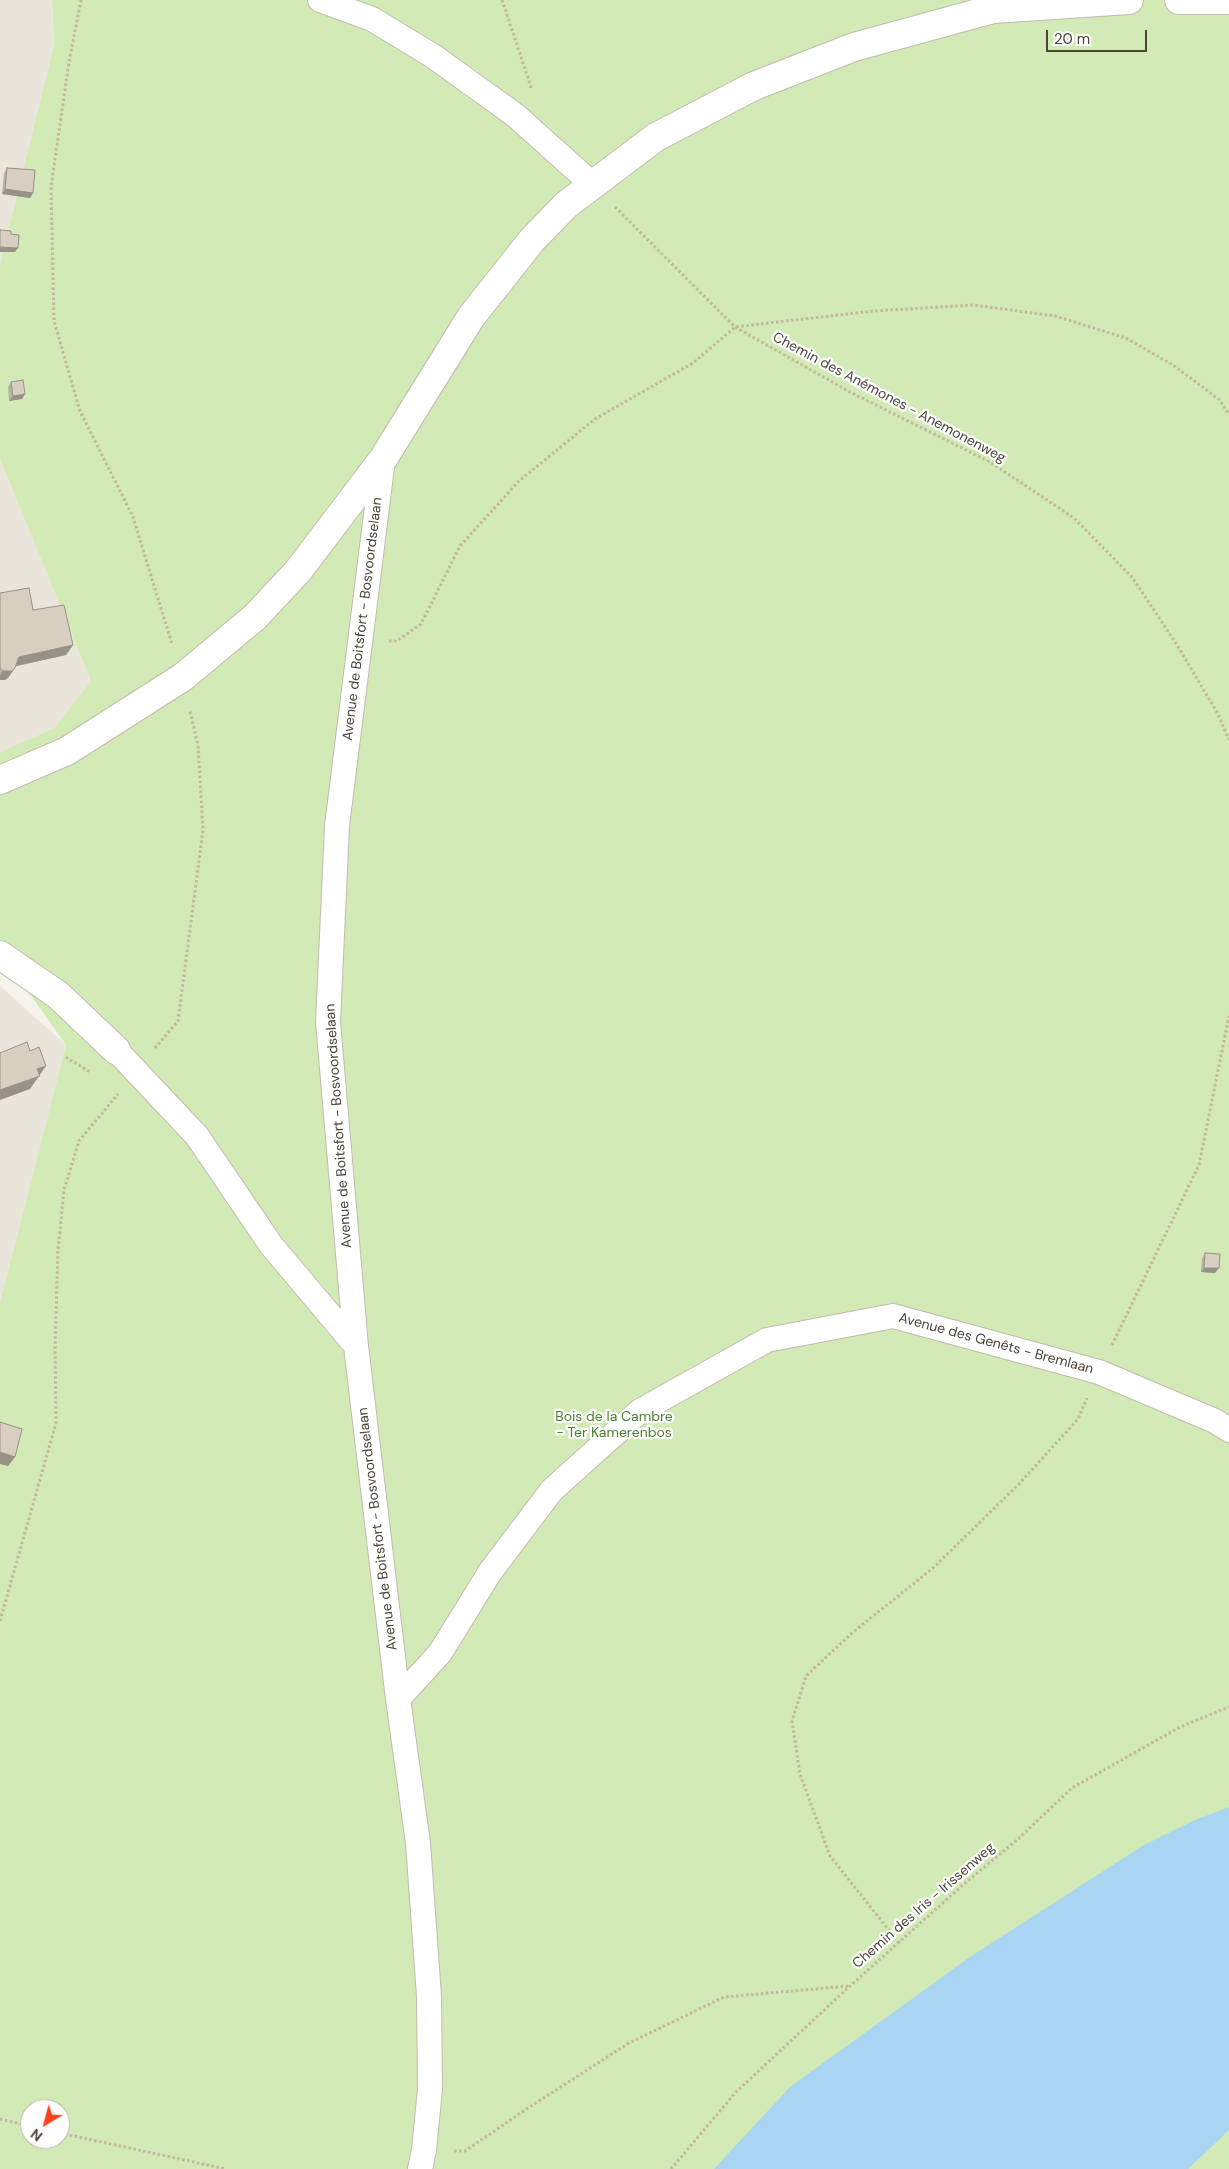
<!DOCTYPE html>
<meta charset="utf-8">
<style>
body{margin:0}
#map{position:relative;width:1229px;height:2169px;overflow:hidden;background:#f6f3ec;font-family:"DM Sans",sans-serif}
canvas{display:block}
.north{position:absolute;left:20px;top:2099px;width:50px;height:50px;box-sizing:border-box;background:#fff;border:1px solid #b7b4b0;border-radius:50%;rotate:217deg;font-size:14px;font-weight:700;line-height:20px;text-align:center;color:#4b4439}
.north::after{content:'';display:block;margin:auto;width:18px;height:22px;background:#fc3f1d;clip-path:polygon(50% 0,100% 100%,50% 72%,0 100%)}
.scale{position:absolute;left:1046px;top:30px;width:101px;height:22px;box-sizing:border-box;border:2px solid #4b4439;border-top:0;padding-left:6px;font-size:15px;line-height:18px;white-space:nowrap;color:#4b4439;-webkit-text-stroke:4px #fff;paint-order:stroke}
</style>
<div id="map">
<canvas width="1229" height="2169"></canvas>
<div class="north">N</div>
<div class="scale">20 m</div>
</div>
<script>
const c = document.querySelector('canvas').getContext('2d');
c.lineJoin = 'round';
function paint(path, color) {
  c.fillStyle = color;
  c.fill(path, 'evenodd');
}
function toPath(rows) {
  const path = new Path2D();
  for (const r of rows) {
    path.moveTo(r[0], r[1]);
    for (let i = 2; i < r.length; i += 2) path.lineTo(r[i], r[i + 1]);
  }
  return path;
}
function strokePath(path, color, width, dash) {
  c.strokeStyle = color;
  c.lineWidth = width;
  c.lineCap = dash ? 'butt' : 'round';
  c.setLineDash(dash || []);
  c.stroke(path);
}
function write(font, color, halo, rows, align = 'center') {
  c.font = font + ' "DM Sans",sans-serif';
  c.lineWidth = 4.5;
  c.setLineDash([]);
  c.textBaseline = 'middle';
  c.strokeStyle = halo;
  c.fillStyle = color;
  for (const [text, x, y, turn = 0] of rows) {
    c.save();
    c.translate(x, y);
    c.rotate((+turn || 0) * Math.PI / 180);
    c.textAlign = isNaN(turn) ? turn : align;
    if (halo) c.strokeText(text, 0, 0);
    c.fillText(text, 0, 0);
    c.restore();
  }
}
const residential = toPath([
 [0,0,52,0,54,45,0,264],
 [0,459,91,681,54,728,0,752],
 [0,986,66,1045,0,1302]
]);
const green = toPath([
 [52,0,1229,0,1229,2169,0,2169,0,1302,66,1045,0,952,0,752,54,728,91,681,0,459,0,264,54,45],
 [30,2109,60,2109,60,2139,30,2139]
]);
const water = toPath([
 [1229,1807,1229,2130,1188,2169,714,2169,790,2087,970,1957,1144,1845,1195,1820]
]);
const path = toPath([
 [81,0,69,62,51,187,54,321,80,411,133,517,172,644],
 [502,0,532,90],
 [615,207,735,327,850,392,990,462,1074,518,1132,577,1177,645,1218,714,1229,740],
 [389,641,397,641,421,624,460,546,519,481,595,419,693,363,735,327,873,311,974,305,1055,316,1126,338,1173,365,1220,400,1229,415],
 [155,1048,178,1021,203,830,198,745,190,711],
 [66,1057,90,1072],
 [1112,1345,1199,1165,1229,1016],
 [0,1621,56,1423,55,1348,58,1250,64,1190,79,1141,118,1094],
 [899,1943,830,1856,800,1774,792,1721,806,1676,852,1633,933,1568,1019,1484,1078,1419,1087,1398],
 [0,2119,30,2126],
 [60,2133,226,2169],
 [454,2151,465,2151,528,2108,629,2043,724,1997,849,1986],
 [671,2169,736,2092,850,1986,964,1884,1017,1840,1072,1788,1180,1727,1229,1707]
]);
const pedestrian = toPath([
 [320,0,372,19,433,56,515,115,592,184],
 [383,459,337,826,328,1022,356,1346,398,1699,418,1843,429,1996,430,2089,424,2150,420,2169],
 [116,1050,197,1136,271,1245,356,1346],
 [398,1699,440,1653,490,1572,552,1490,640,1411,767,1340,893,1316,1099,1372,1215,1421,1229,1430]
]);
const minor = toPath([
 [0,955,58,995,116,1050]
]);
const tertiary = toPath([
 [1179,0,1229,0],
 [0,780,67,751,183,677,255,617,298,571,383,459,471,317,532,240,566,205,656,137,754,86,854,47,993,9,1129,0]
]);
const wall = toPath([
 [7,168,33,193,30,198,2,194,4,173],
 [11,382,25,394,22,399,9,401,8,387],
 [0,593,33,610,73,645,66,655,16,666,8,678,5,680,0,680],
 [1205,1253,1215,1273,1201,1272,1202,1258]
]);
const shadedWall = toPath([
 [5,189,33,193,30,198,2,194],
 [0,247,18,248,15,252,0,252],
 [25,394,22,399,9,401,13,396],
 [73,645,66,655,12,667,19,657],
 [15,668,8,678,5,680,0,680,0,675,3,671],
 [46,1066,30,1089,0,1100,0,1090,37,1069],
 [1204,1268,1219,1268,1215,1273,1201,1272],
 [0,1452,15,1457,8,1466,0,1464]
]);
const building = toPath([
 [7,168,35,170,33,193,5,189,7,168],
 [0,230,11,231,11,234,19,235,18,248,0,247,0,230],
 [23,380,25,394,13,396,11,382,23,380],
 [29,588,33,610,64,605,73,645,19,657,15,668,12,671,3,671,0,668,0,593,29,588],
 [27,1042,30,1051,39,1047,46,1066,37,1069,40,1076,0,1090,0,1053,27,1042],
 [1205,1253,1220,1254,1219,1268,1204,1268,1205,1253],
 [0,1422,22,1429,15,1457,0,1452,0,1422]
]);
const streetNames = [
 ["Chemin des Anémones - Anemonenweg",889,398,28],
 ["Avenue de Boitsfort - Bosvoordselaan",363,619,-83],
 ["Avenue de Boitsfort - Bosvoordselaan",339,1126,-94],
 ["Avenue des Genêts - Bremlaan",996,1344,15],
 ["Avenue de Boitsfort - Bosvoordselaan",378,1529,-97],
 ["Chemin des Iris - Irissenweg",924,1906,-41]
];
const parkNames = [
 ["Bois de la Cambre",614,1417],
 ["- Ter Kamerenbos",614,1433]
];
paint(residential, '#eae5da');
paint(green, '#d2eab5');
paint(water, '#a9d4f2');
strokePath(pedestrian, '#c2bbae', 26);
strokePath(minor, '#c2bbae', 30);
strokePath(tertiary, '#c2bbae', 30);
strokePath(path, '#c4b79f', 3, [2.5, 2.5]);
strokePath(pedestrian, '#fff', 24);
strokePath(minor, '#fff', 28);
strokePath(tertiary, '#fff', 28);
paint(wall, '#bab2a6');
paint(shadedWall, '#979187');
paint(building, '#d8cfc1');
strokePath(building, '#979187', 1);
write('14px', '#4b4439', '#fff', streetNames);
write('14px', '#4a7f2a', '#fff', parkNames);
</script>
